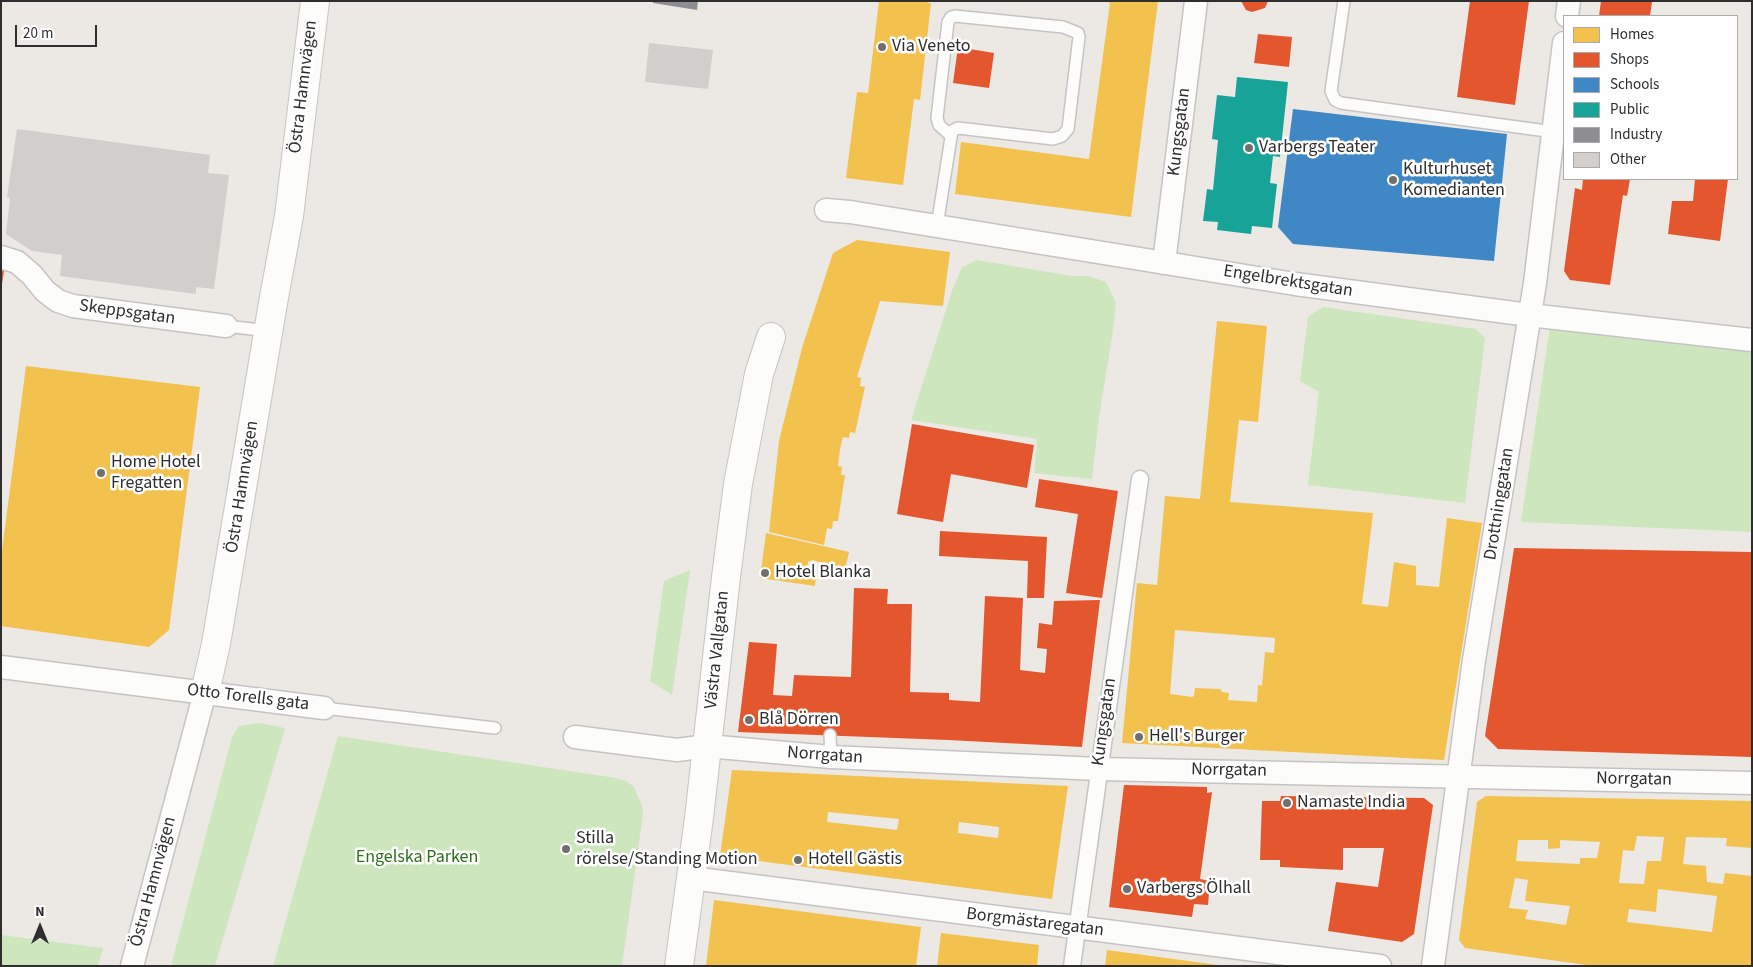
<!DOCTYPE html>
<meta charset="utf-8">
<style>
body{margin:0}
#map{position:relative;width:1753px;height:967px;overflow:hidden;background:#ece8e4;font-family:"Source Sans 3",sans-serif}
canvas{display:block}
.frame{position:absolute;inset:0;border:2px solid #2e2e2e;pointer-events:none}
.legend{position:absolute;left:1563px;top:15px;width:175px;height:165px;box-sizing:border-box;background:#fff;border:1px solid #ababab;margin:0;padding:6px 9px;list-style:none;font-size:15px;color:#2e2e2e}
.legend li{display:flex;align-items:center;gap:10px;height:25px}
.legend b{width:25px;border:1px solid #ababab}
.north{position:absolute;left:15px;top:902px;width:50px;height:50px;-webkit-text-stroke:4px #fff;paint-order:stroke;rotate:0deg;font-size:14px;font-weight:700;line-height:20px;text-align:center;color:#2e2e2e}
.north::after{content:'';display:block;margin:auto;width:18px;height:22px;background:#2e2e2e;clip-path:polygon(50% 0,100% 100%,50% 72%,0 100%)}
.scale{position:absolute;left:15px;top:25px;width:82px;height:22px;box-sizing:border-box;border:2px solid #2e2e2e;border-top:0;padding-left:6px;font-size:15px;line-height:18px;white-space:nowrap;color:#2e2e2e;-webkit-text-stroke:4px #fff;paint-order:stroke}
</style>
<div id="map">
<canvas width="1753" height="967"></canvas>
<div class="frame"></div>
<ul class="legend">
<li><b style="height:14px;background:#f2c14e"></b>Homes</li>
<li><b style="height:14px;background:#e4572e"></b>Shops</li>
<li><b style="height:14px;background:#3f88c5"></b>Schools</li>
<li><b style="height:14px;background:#17a398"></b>Public</li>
<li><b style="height:14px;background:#8d8d92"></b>Industry</li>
<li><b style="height:14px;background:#d1cecb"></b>Other</li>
</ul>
<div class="north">N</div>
<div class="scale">20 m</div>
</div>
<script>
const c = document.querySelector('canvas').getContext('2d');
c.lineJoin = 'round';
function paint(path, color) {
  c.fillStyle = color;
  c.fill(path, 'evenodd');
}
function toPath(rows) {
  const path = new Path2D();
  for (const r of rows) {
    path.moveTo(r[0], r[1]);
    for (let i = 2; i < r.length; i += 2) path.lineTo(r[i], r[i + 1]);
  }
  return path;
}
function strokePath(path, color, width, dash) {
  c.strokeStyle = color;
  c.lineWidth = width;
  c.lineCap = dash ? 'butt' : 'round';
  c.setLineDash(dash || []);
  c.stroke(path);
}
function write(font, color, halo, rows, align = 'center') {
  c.font = font + ' "Source Sans 3",sans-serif';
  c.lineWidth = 5;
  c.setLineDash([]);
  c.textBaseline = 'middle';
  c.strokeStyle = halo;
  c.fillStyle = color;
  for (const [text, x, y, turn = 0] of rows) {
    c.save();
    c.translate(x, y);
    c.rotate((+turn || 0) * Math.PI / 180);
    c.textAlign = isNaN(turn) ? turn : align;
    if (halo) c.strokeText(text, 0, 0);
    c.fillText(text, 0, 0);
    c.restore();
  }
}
const green = toPath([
 [977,260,1072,276,1088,276,1106,282,1116,303,1112,337,1099,417,1092,479,1034,473,1037,439,911,420,953,288,962,267],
 [1323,307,1476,329,1485,338,1465,503,1308,485,1319,392,1300,381,1308,317],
 [1550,326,1752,351,1752,532,1521,522],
 [690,570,672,695,650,681,664,581],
 [259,723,285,728,215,966,171,966,232,737,239,726],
 [338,736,616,778,626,781,634,787,642,805,643,814,622,966,273,966],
 [1,935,103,948,98,966,1,966]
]);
const homes = toPath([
 [879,1,928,1,928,3,931,3,920,100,914,99,903,185,846,178,857,92,868,93],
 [1105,1,1158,1,1131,217,955,194,961,142,1089,159,1110,3],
 [857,240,950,252,943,306,880,301,857,377,861,378,860,386,865,387,855,433,850,432,849,438,843,437,840,449,838,466,842,467,841,475,845,475,838,521,833,521,832,529,827,528,824,545,769,532,779,441,802,348,833,253],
 [1217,321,1267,326,1258,422,1239,420,1230,502,1373,513,1362,604,1388,607,1394,562,1416,566,1416,585,1439,587,1447,518,1482,523,1444,760,1122,743,1137,583,1157,585,1165,496,1200,499],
 [1175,630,1275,638,1274,653,1265,652,1262,686,1258,685,1257,702,1228,700,1229,693,1222,692,1220,689,1195,688,1194,696,1192,697,1170,694],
 [26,366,200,387,169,630,149,647,1,626,1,558],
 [766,533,849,552,845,569,839,575,831,574,830,565,812,560,808,562,807,570,813,570,816,576,815,586,760,578],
 [732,770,1068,786,1052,899,720,856],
 [828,812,899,819,897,830,827,822],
 [959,822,999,827,998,838,958,833],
 [1486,796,1752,801,1752,848,1726,846,1727,838,1686,837,1683,864,1706,866,1707,882,1723,884,1725,873,1752,876,1752,966,1594,966,1465,948,1459,940,1477,802],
 [1637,836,1664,837,1661,861,1647,861,1644,884,1619,883,1623,850,1634,851],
 [1518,840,1548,840,1548,849,1560,848,1560,840,1600,842,1597,858,1580,858,1580,864,1516,861],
 [1515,878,1528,880,1525,901,1570,906,1566,925,1525,919,1528,910,1509,908],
 [1658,889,1717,896,1712,932,1627,922,1629,909,1656,912],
 [714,900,921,927,916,966,706,966],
 [941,933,1039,945,1037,966,937,966],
 [1107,950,1218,965,1218,966,1105,966]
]);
const shops = toPath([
 [1241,1,1268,1,1265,8,1252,12,1246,10],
 [1470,1,1529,1,1515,105,1457,97],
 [1601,1,1652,2,1650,16,1599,16],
 [1258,34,1292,37,1289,67,1254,63],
 [958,47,994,53,989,88,953,83],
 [1583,179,1630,179,1627,196,1623,195,1610,285,1570,280,1564,271,1575,188,1582,190],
 [1695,179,1728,179,1720,241,1668,234,1672,201,1693,201],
 [1,270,4,271,2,284,1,284],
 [912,424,1034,445,1027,488,951,474,943,522,897,514],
 [1039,479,1118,491,1102,598,1066,593,1078,514,1035,507],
 [940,531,1047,537,1044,598,1027,598,1028,561,939,556],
 [1514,548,1752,552,1752,757,1498,749,1485,736],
 [854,588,888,589,887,604,912,604,910,692,949,693,949,700,980,702,985,596,1023,598,1020,670,1045,673,1047,649,1037,648,1039,623,1052,625,1054,601,1100,600,1082,747,948,740,738,732,749,642,777,644,773,695,792,696,794,675,851,677],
 [1124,785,1207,787,1207,793,1212,792,1200,879,1210,881,1208,905,1194,904,1192,917,1109,907],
 [1281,796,1424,798,1433,805,1414,934,1402,942,1328,931,1336,882,1378,887,1384,848,1343,848,1343,870,1280,867,1280,860,1260,860,1262,801,1280,801]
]);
const schools = toPath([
 [1293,109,1507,134,1494,261,1293,244,1278,227]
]);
const public = toPath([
 [1237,77,1288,82,1280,157,1273,156,1270,183,1277,184,1272,228,1252,226,1251,234,1217,230,1218,222,1203,221,1207,189,1213,190,1218,140,1212,139,1217,95,1235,97]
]);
const industry = toPath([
 [653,1,698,1,697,10,653,3]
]);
const building = toPath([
 [649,43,713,50,708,89,645,82],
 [17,129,210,155,208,173,229,175,214,289,196,287,196,294,60,276,62,255,32,251,6,234,10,198,7,197]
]);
const service = toPath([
 [1344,1,1331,91,1335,100,1341,103,1554,132],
 [937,226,952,131,958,128,1053,139,1062,136,1068,129,1079,37,1078,33,1063,27,955,16,951,17,948,22,937,118,939,125,950,135],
 [226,326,269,331],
 [324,708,495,728],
 [830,735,831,757]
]);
const pedestrian = toPath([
 [1072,966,1140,479]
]);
const minor = toPath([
 [1567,16,1569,1],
 [826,210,850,212,1295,284,1529,315,1752,340],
 [1,257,17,262,32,275,45,291,58,301,73,306,226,326],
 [1164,263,1196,1],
 [1,667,324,708],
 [575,737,677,750,707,746,831,757,1099,769,1752,783],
 [691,878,1380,966],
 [132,966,205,692],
 [1433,966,1474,660,1535,283,1564,43]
]);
const tertiary = toPath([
 [205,692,216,644,273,303,289,216,315,1],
 [679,966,699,818,726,577,738,484,759,374,771,337]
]);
const markers = [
 [882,47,5,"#706f6e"],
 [1249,148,5,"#706f6e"],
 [1393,180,5,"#706f6e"],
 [101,473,5,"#706f6e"],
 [765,573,5,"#706f6e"],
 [749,720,5,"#706f6e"],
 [1139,737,5,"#706f6e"],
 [1287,803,5,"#706f6e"],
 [566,849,5,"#706f6e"],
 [798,860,5,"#706f6e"],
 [1127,889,5,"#706f6e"]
];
const poiNames = [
 ["Via Veneto",892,47],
 ["Varbergs Teater",1259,148],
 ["Kulturhuset",1403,170],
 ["Komedianten",1403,191],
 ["Home Hotel",111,463],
 ["Fregatten",111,484],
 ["Hotel Blanka",775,573],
 ["Blå Dörren",759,720],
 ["Hell's Burger",1149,737],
 ["Namaste India",1297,803],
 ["Stilla",576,839],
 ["rörelse/Standing Motion",576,860],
 ["Hotell Gästis",808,860],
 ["Varbergs Ölhall",1137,889]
];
const streetNames = [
 ["Östra Hamnvägen",304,87,-83],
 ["Kungsgatan",1180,132,-83],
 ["Engelbrektsgatan",1288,282,9],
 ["Skeppsgatan",127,313,8],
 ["Östra Hamnvägen",243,487,-81],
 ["Drottninggatan",1500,504,-81],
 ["Västra Vallgatan",718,650,-84],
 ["Otto Torells gata",248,698,7],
 ["Kungsgatan",1105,722,-82],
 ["Norrgatan",825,756,4],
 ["Norrgatan",1229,771,1],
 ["Norrgatan",1634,780,1],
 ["Östra Hamnvägen",154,882,-75],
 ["Borgmästaregatan",1035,923,7]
];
const parkNames = [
 ["Engelska Parken",417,858]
];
paint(green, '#cee6be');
paint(homes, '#f2c14e');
paint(shops, '#e4572e');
paint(schools, '#3f88c5');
paint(public, '#17a398');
paint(industry, '#8d8d92');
paint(building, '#d1cecb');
strokePath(service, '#c5c4c5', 14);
strokePath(pedestrian, '#c5c4c5', 19);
strokePath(minor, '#c5c4c5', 25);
strokePath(tertiary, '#c5c4c5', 30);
strokePath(service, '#fcfcfb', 11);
strokePath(pedestrian, '#fcfcfb', 16);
strokePath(minor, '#fcfcfb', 22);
strokePath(tertiary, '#fcfcfb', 28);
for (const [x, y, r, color] of markers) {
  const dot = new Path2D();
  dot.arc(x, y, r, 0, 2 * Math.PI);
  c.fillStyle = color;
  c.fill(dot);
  strokePath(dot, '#fff', 2);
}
write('18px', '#2e2e2e', '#fff', poiNames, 'left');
write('18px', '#2e2e2e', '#fff', streetNames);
write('18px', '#2c6e1b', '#fff', parkNames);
</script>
